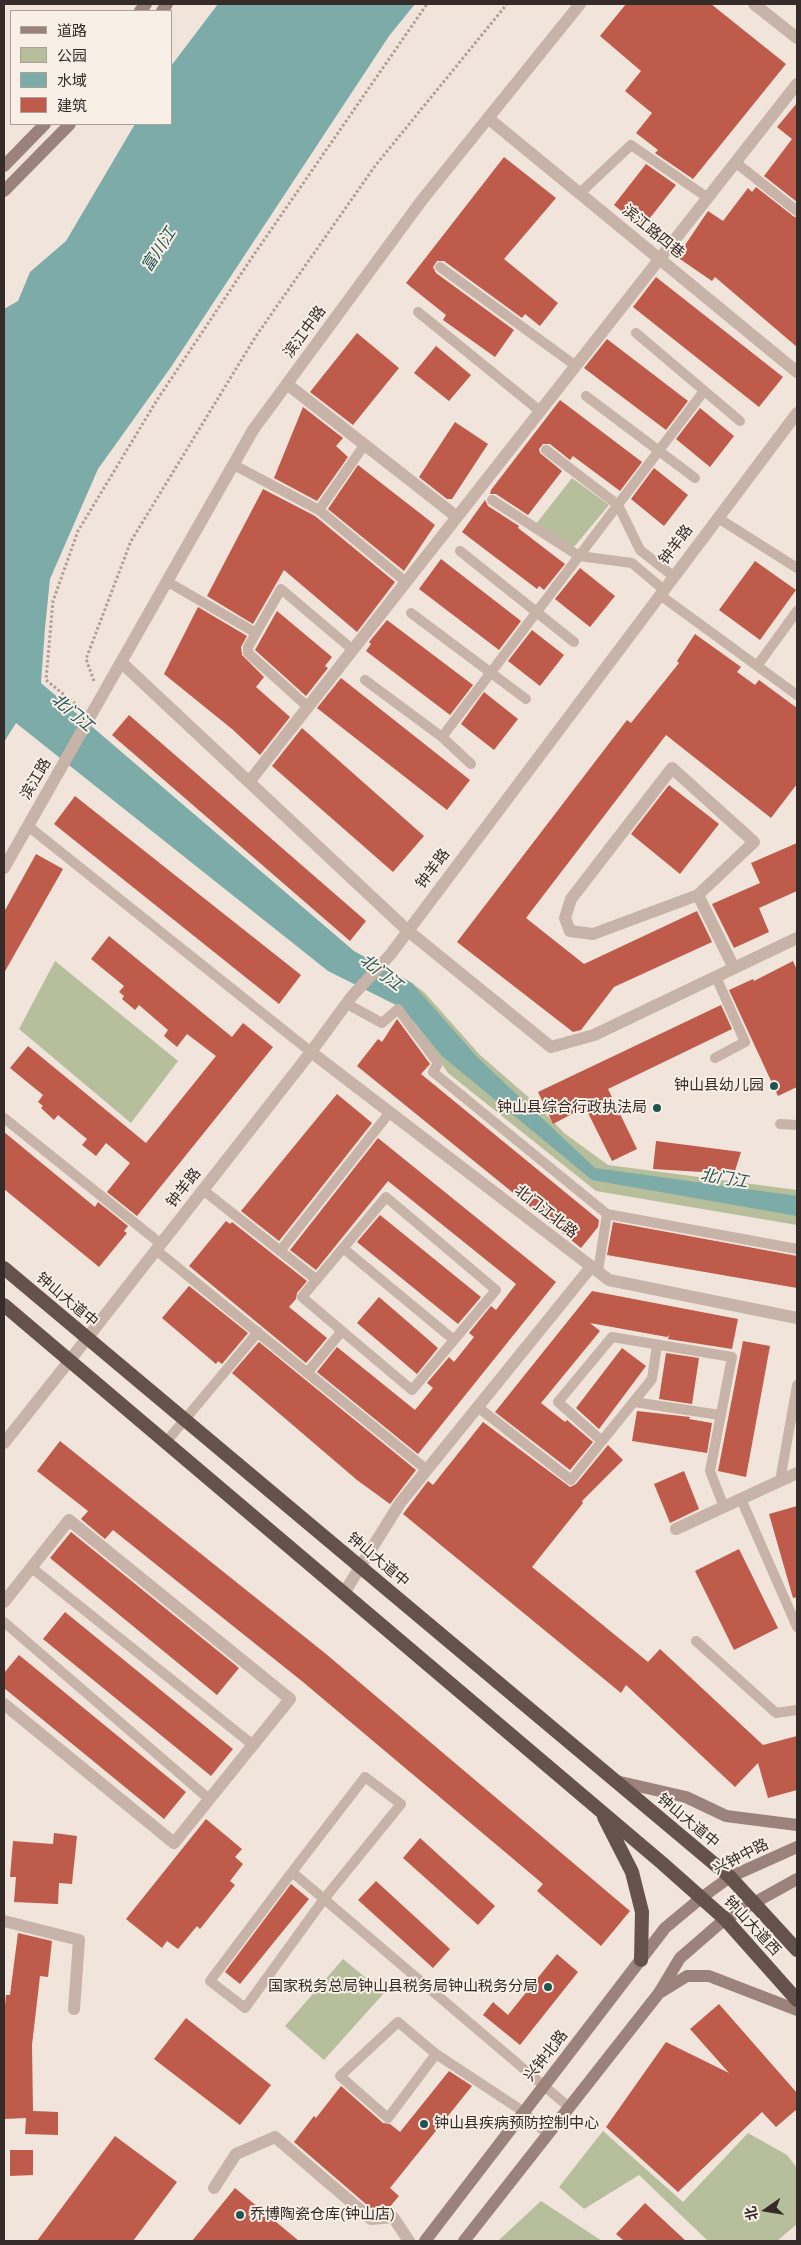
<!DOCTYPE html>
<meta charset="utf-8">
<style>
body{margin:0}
#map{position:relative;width:801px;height:2245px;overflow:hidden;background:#f0e4db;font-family:"IBM Plex Sans","Noto Sans SC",sans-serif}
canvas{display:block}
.frame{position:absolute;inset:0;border:5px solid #352b28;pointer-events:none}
.legend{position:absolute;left:10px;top:10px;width:162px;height:115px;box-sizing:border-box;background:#f8efe7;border:1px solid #aaa19b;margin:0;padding:6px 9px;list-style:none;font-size:15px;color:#352b28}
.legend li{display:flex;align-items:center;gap:10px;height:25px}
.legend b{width:25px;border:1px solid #aaa19b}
.north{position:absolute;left:741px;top:2185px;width:50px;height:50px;-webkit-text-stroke:4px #f8efe7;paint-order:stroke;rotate:257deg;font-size:14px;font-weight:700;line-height:20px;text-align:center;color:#352b28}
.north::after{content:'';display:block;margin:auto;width:18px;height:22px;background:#352b28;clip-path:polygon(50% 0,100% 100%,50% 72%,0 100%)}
</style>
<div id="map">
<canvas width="801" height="2245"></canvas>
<div class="frame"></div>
<ul class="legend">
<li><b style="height:6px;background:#9b827a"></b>道路</li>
<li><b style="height:14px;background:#b6be9c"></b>公园</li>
<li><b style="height:14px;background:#7caba8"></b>水域</li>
<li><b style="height:14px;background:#be5b4b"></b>建筑</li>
</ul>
<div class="north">北</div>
</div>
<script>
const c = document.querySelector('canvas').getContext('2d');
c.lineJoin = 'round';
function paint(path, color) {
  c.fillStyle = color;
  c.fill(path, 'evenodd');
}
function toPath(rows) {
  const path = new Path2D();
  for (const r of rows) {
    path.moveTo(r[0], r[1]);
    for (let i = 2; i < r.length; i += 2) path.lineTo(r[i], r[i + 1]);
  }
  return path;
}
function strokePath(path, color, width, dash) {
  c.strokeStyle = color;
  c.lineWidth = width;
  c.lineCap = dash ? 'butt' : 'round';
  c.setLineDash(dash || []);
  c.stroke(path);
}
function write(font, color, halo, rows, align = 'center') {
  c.font = font + ' "IBM Plex Sans","Noto Sans SC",sans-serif';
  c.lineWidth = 4;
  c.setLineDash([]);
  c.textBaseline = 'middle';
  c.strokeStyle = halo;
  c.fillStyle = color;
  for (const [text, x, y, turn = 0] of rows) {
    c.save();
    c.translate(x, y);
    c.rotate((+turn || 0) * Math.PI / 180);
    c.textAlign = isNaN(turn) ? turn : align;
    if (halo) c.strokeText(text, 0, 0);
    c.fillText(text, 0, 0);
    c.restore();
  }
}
const green = toPath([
 [572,478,609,505,573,548,536,524],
 [55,961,178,1061,131,1123,19,1029],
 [412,983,425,993,480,1055,534,1102,564,1133,608,1165,797,1190,797,1225,596,1191,448,1073,415,1023,396,1005],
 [343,1959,384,1993,324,2060,285,2026],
 [603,2131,683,2202,748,2133,787,2155,797,2168,797,2224,777,2241,708,2241,639,2175,584,2209,559,2187],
 [541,2201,602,2241,498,2241]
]);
const water = toPath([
 [218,4,415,4,389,36,171,367,98,469,50,579,45,628,41,683,354,951,412,983,478,1058,595,1168,797,1196,797,1216,592,1180,442,1056,415,1023,396,1005,328,971,16,723,4,742,4,309,18,301,30,272,66,241,135,124,171,124,171,66]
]);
const building = toPath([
 [626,4,711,4,786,64,693,179,655,153,658,150,636,133,652,113,625,91,641,71,600,36],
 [797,103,797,202,764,176,792,139,777,127],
 [504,157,556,198,504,259,558,303,540,326,525,314,522,318,444,261,437,261,433,267,436,273,514,330,495,357,443,320,446,315,406,283],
 [646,164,676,185,642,228,614,205],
 [756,187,793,216,797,218,797,347,715,277,712,281,677,257,708,211,723,221,748,188,752,192],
 [656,277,783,377,759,407,633,307],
 [357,333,399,368,353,425,310,392],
 [607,339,688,401,666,430,584,368],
 [436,346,471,375,449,401,414,373],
 [560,400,642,462,620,491,573,456,570,460,550,444,543,444,539,449,540,453,562,471,528,515,496,494,490,494,491,490],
 [303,407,343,438,336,446,348,457,317,501,274,478],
 [700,408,734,436,710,467,676,439],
 [455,422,488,444,452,499,447,499,419,477],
 [358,465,435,525,404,571,328,509],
 [654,468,688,495,664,526,631,499],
 [263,489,315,516,395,582,357,632,284,570,253,624,207,596],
 [485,500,488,506,519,526,518,528,565,564,544,590,539,586,537,589,462,532],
 [441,559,521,621,499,650,419,589],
 [755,561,796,590,760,640,719,610],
 [580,568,615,596,590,627,555,599],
 [198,607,247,636,241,647,242,655,264,677,256,687,290,717,260,755,232,729,164,674],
 [277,611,332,657,325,666,328,668,306,696,255,650],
 [387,620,473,685,450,715,366,651,371,644,369,642],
 [532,630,564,655,540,686,508,661],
 [695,634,741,667,737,672,755,685,759,680,797,708,797,784,771,818,666,735,526,918,584,964,697,911,712,942,614,987,581,1030,573,1032,457,942,627,720,631,723,679,663,677,661],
 [341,678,470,780,447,810,317,708],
 [484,692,518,719,494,750,461,724],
 [129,715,366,921,350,941,112,735],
 [302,728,424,836,393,872,272,766],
 [669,785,719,824,680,874,631,834],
 [75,796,301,975,279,1004,54,824],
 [797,843,797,891,759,908,769,932,734,948,712,904,760,883,751,863],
 [36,854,63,869,4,973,4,912],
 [109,936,232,1037,243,1023,273,1047,137,1216,107,1192,130,1163,106,1143,96,1156,82,1145,87,1139,58,1115,54,1120,41,1108,43,1106,38,1102,43,1095,10,1068,28,1046,146,1143,216,1056,187,1034,177,1047,164,1036,168,1030,139,1005,135,1010,122,999,124,996,119,992,124,986,91,959],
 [793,961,797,970,797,1087,778,1096,729,990,753,979,754,981],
 [721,1005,732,1029,608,1089,637,1149,612,1161,585,1107,553,1124,538,1092],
 [397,1019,430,1064,421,1074,599,1220,598,1227,581,1248,357,1066,378,1039,382,1042],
 [337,1094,372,1123,279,1241,241,1211],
 [4,1132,95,1207,98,1202,128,1226,124,1231,127,1233,99,1267,4,1189],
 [378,1138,556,1282,418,1454,317,1372,337,1347,415,1410,433,1388,427,1383,449,1357,454,1362,474,1337,469,1333,491,1306,496,1310,516,1284,388,1181,316,1270,290,1250],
 [656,1141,741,1152,734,1174,653,1169],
 [380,1215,481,1297,458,1324,357,1242],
 [226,1221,230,1224,232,1222,307,1281,297,1293,296,1299,289,1307,327,1338,306,1363,189,1266],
 [613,1222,797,1256,797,1288,607,1255],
 [189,1286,248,1333,222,1364,218,1361,216,1364,162,1318],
 [592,1291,738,1319,732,1349,668,1339,669,1335,667,1337,590,1323,600,1331,541,1403,565,1422,567,1420,593,1442,570,1470,495,1412],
 [379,1297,438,1348,417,1374,357,1323],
 [743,1341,770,1346,746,1477,718,1471],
 [259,1342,416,1470,390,1504,357,1480,232,1373],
 [622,1348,646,1366,599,1429,576,1408],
 [666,1353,699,1358,692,1404,659,1399],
 [637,1411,690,1417,689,1419,712,1423,707,1453,632,1441],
 [483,1422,570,1487,576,1484,608,1445,623,1460,582,1501,583,1503,532,1567,648,1662,660,1649,763,1745,797,1736,797,1790,768,1798,758,1763,735,1787,626,1685,621,1693,403,1514,428,1481,433,1485],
 [60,1441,326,1654,630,1911,601,1946,537,1891,543,1884,303,1682,113,1530,105,1539,81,1519,88,1511,37,1471],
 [684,1471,699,1509,670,1523,654,1484],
 [797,1506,797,1597,793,1598,769,1514],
 [71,1532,239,1668,217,1695,50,1558],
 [739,1549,778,1628,734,1650,695,1571],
 [65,1612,233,1749,211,1776,43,1639],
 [19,1655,186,1792,164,1819,4,1688,4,1673],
 [206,1819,242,1849,235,1857,243,1864,230,1881,235,1885,200,1929,197,1926,178,1949,167,1941,162,1948,126,1919],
 [54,1833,77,1836,72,1884,59,1883,58,1904,14,1902,16,1877,10,1877,13,1841,53,1844],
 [420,1838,495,1906,478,1925,403,1858],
 [376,1881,450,1949,433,1968,358,1900],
 [291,1884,309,1899,240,1984,225,1972],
 [18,1933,52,1941,48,1977,40,1976,32,2045,33,2111,58,2112,58,2135,25,2134,26,2118,4,2119,4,2016,6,1995,10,1995],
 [557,1954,578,1972,520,2045,483,2015,493,2002,508,2015],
 [719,2004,797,2093,797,2109,776,2127,762,2112,678,2192,606,2127,666,2042,729,2073,690,2029],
 [186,2018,271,2085,240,2125,154,2059],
 [449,2071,472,2086,390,2188,399,2196,388,2209,374,2211,294,2142,314,2116,316,2118,341,2086,383,2123,390,2124,400,2132],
 [115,2136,177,2182,133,2241,37,2241],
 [10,2150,33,2150,33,2175,10,2176],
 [235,2188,299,2241,192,2241],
 [645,2203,686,2241,624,2241,616,2234]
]);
const path = toPath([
 [94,681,86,659,131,541,256,336,375,166,507,4],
 [79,707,46,680,53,601,78,531,157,400,255,253,427,4]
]);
const service = toPath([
 [735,162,797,211],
 [580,193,631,145,708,198],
 [440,267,576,366],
 [418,312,540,411],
 [636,333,740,421],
 [586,396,695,478],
 [546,450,618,505,640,550,673,576],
 [234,465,319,510,406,582],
 [492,500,579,556,632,563,664,590],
 [319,510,365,444],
 [718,518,797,568],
 [460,551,574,642],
 [168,582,256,633],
 [660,595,797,695],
 [411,613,526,699],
 [757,666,797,611],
 [365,680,442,737,471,764],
 [308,707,248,653,248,647,281,589,353,650],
 [442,737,704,391],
 [28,826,311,1052],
 [347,1004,382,1023,398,1009,438,1063,433,1072,607,1214,797,1249],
 [715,1058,745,1042,716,977],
 [4,1118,161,1244],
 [780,1124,797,1125],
 [203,1190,317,1280],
 [343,1248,454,1340],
 [156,1250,427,1470],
 [280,1251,390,1112],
 [598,1271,607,1214],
 [657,1345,652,1379,602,1441,558,1402,612,1337,732,1357,710,1471,724,1507],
 [307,1373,342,1331,302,1297,386,1197,496,1290,412,1390,342,1331],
 [634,1402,720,1415],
 [479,1408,571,1480,602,1441],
 [166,1442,258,1332],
 [780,1481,797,1385],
 [741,1499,797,1627],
 [32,1568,253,1745],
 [4,1622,209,1799],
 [696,1641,776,1713,797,1710],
 [292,1872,365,1777,401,1804,324,1899,245,2008,210,1981,292,1872,324,1899,544,2086,569,2107],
 [436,2054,388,2118,340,2076,398,2022,436,2054,524,2112,548,2135]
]);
const minor = toPath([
 [754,4,797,38],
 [488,118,797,372],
 [287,384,457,517],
 [249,782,797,84],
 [698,895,754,842,672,768,571,899,565,918,570,931,593,934,698,895,734,968],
 [4,1443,70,1360],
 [676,1529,797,1473],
 [344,1593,400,1503,591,1267],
 [4,1602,69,1520,290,1699,174,1843,4,1704],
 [4,1921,79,1940,74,2009],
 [214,2188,236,2154,275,2137,371,2219,393,2217,409,2241]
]);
const tertiary = toPath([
 [122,663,407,930,551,1047,594,1035,797,938],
 [4,868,253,430,422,200,580,4],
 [311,1052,609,1280,797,1318],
 [70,1360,311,1052,352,996,390,955,797,413]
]);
const secondary = toPath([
 [140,11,146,4],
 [162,11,167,4],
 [4,166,45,124],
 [4,191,70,124],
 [616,1781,686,1797,726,1816,797,1825],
 [661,1992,687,1976,709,1976,797,2010],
 [425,2241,665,1928,701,1898,730,1877,797,1847],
 [464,2241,659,1993,680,1958,725,1919,797,1879]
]);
const trunk = toPath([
 [4,1268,730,1877,797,1950],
 [4,1305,662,1863,725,1919,797,2000],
 [604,1817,632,1872,642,1912,641,1960]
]);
const markers = [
 [774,1086,5,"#205452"],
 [657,1108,5,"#205452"],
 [548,1987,5,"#205452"],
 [424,2124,5,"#205452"],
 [240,2215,5,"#205452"]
];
const streetNames = [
 ["滨江路四巷",653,232,39],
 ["滨江中路",305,332,-54],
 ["钟羊路",676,545,-53],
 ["滨江路",36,779,-60],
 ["钟羊路",433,869,-53],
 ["钟羊路",184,1188,-52],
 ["北门江北路",546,1212,38],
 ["钟山大道中",67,1300,40],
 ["钟山大道中",378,1560,40],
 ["钟山大道中",688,1821,40],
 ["兴钟中路",741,1857,-27],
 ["钟山大道西",752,1926,47],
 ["兴钟北路",546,2056,-52]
];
const poiNames = [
 ["钟山县幼儿园",764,1086],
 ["钟山县综合行政执法局",647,1108],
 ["国家税务总局钟山县税务局钟山税务分局",538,1987],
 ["钟山县疾病预防控制中心",434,2124,"left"],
 ["乔博陶瓷仓库(钟山店)",250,2215,"left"]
];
const waterNames = [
 ["富川江",159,250,-57],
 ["北门江",72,713,40],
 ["北门江",381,973,38],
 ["北门江",724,1179,9]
];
paint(green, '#b6be9c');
paint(water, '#7caba8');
paint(building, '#be5b4b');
strokePath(path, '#b39d92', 3, [2.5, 2.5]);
strokePath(service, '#c7b3a8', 10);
strokePath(minor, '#c7b3a8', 12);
strokePath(tertiary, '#c7b3a8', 12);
strokePath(secondary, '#9b827a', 12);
strokePath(trunk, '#66524c', 14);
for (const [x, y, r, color] of markers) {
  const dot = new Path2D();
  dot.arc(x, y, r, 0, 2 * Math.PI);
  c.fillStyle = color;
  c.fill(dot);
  strokePath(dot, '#f8efe7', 2);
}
write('15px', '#352b28', '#f8efe7', streetNames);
write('15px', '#352b28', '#f8efe7', poiNames, 'right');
write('italic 16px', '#205452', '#f8efe7', waterNames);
</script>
